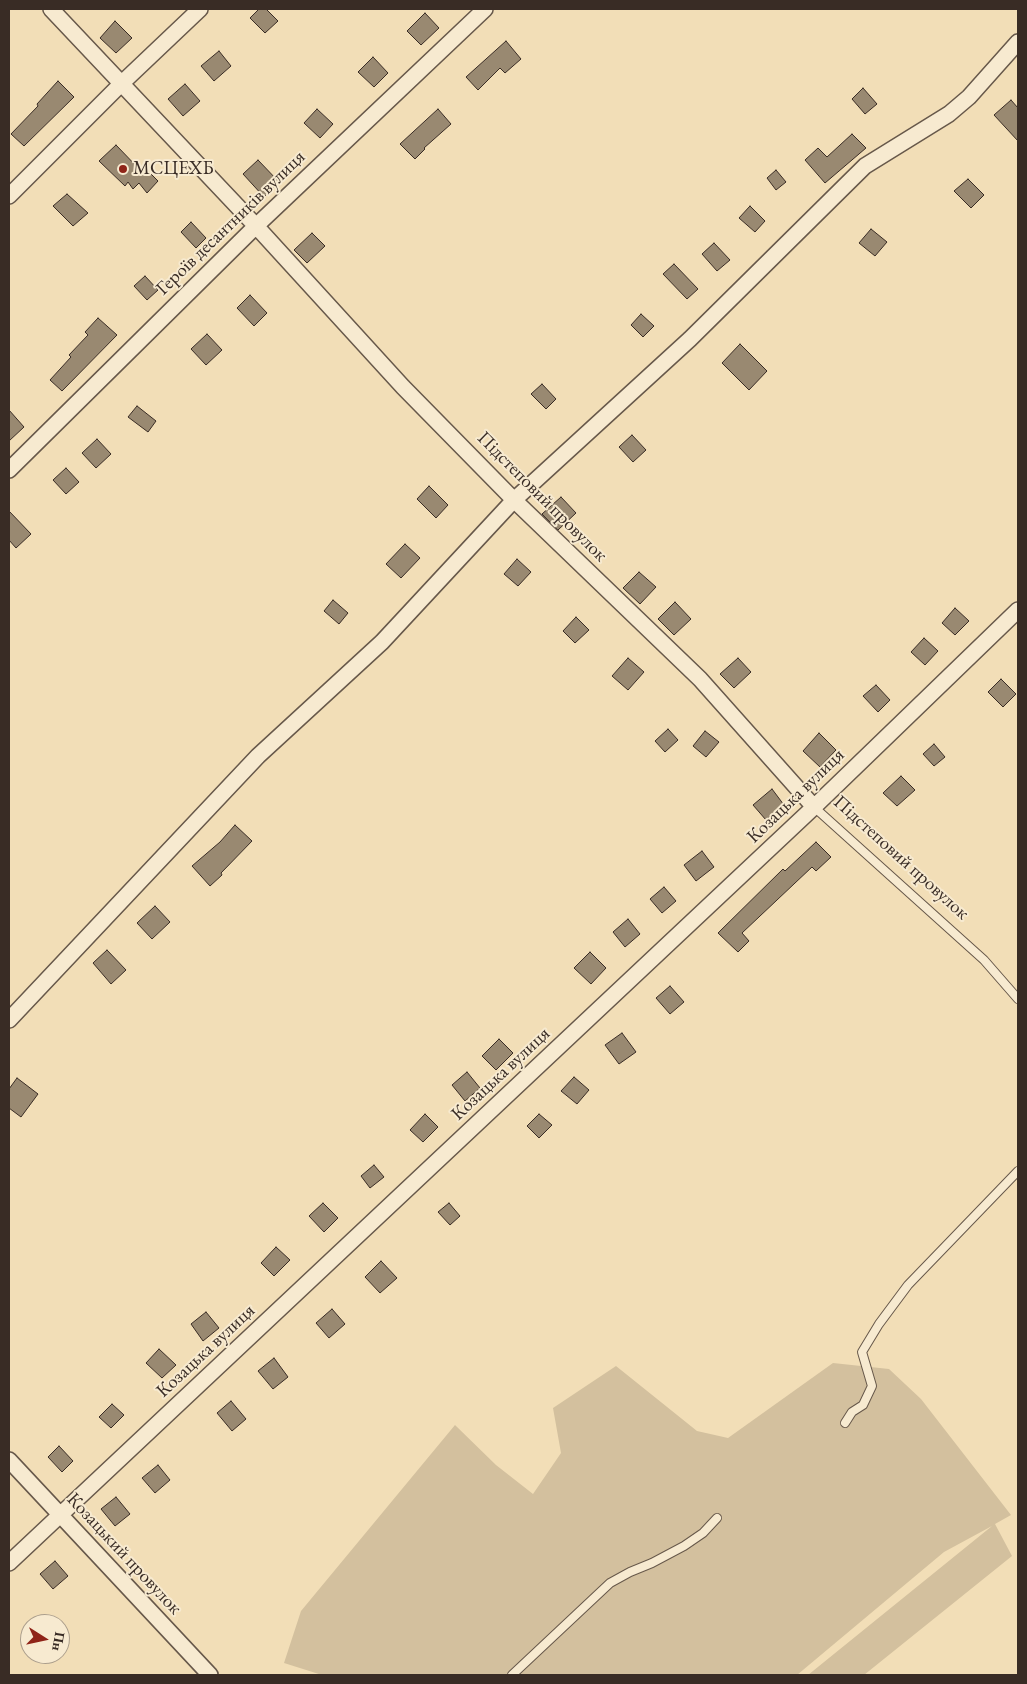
<!DOCTYPE html>
<meta charset="utf-8">
<style>
body{margin:0}
#map{position:relative;width:1027px;height:1684px;overflow:hidden;background:#f2deb7;font-family:"EB Garamond",serif}
canvas{display:block}
.frame{position:absolute;inset:0;border:10px solid #392c25;pointer-events:none}
.north{position:absolute;left:20px;top:1614px;width:50px;height:50px;box-sizing:border-box;background:#f7ead0;border:1px solid #ab9e8c;border-radius:50%;rotate:100deg;font-size:14px;font-weight:700;line-height:20px;text-align:center;color:#392c25}
.north::after{content:'';display:block;margin:auto;width:18px;height:22px;background:#8f2418;clip-path:polygon(50% 0,100% 100%,50% 72%,0 100%)}
</style>
<div id="map">
<canvas width="1027" height="1684"></canvas>
<div class="frame"></div>
<div class="north">Пн</div>
</div>
<script>
const c = document.querySelector('canvas').getContext('2d');
c.lineJoin = 'round';
function paint(path, color) {
  c.fillStyle = color;
  c.fill(path, 'evenodd');
}
function toPath(rows) {
  const path = new Path2D();
  for (const r of rows) {
    path.moveTo(r[0], r[1]);
    for (let i = 2; i < r.length; i += 2) path.lineTo(r[i], r[i + 1]);
  }
  return path;
}
function strokePath(path, color, width, dash) {
  c.strokeStyle = color;
  c.lineWidth = width;
  c.lineCap = dash ? 'butt' : 'round';
  c.setLineDash(dash || []);
  c.stroke(path);
}
function write(font, color, halo, rows, align = 'center') {
  c.font = font + ' "EB Garamond",serif';
  c.lineWidth = 4;
  c.setLineDash([]);
  c.textBaseline = 'middle';
  c.strokeStyle = halo;
  c.fillStyle = color;
  for (const [text, x, y, turn = 0] of rows) {
    c.save();
    c.translate(x, y);
    c.rotate((+turn || 0) * Math.PI / 180);
    c.textAlign = isNaN(turn) ? turn : align;
    if (halo) c.strokeText(text, 0, 0);
    c.fillText(text, 0, 0);
    c.restore();
  }
}
const green = toPath([
 [833,1363,889,1369,921,1399,1011,1515,995,1524,1012,1556,864,1675,808,1675,992,1526,944,1552,797,1675,322,1675,284,1663,301,1611,455,1425,496,1465,533,1494,561,1453,553,1408,616,1366,697,1431,728,1438]
]);
const building = toPath([
 [259,9,266,9,278,21,265,33,250,18,259,9],
 [425,13,439,28,421,45,407,31,425,13],
 [115,21,132,38,116,53,100,38,115,21],
 [506,41,521,59,505,73,500,68,478,90,466,77,506,41],
 [219,51,231,66,214,81,201,66,219,51],
 [373,57,388,73,374,87,358,72,373,57],
 [58,81,74,97,24,146,11,134,38,106,37,104,58,81],
 [185,84,200,101,183,116,168,99,185,84],
 [863,88,877,104,865,114,852,99,863,88],
 [1011,100,1018,108,1018,141,994,115,1011,100],
 [317,109,333,124,320,138,304,123,317,109],
 [438,109,451,124,424,148,425,149,415,159,400,144,438,109],
 [852,134,866,148,825,183,805,160,818,148,827,157,852,134],
 [116,145,141,171,144,167,158,181,147,193,139,183,133,189,128,182,125,186,99,161,116,145],
 [258,160,279,182,264,197,243,174,258,160],
 [776,170,786,182,776,190,767,178,776,170],
 [968,179,984,195,971,208,954,191,968,179],
 [67,194,88,213,73,226,53,206,67,194],
 [750,206,765,221,755,232,739,218,750,206],
 [191,222,206,238,196,248,181,232,191,222],
 [871,229,887,242,875,256,859,243,871,229],
 [312,233,325,246,307,263,294,250,312,233],
 [714,243,730,260,717,271,702,254,714,243],
 [674,264,698,289,687,299,663,274,674,264],
 [145,276,158,290,147,300,134,286,145,276],
 [250,295,267,313,254,326,237,308,250,295],
 [641,314,654,326,643,337,631,325,641,314],
 [98,318,117,335,62,391,50,380,71,357,69,355,88,335,85,332,98,318],
 [207,334,222,350,206,365,191,349,207,334],
 [740,344,767,371,749,390,722,363,740,344],
 [542,384,556,399,546,409,531,394,542,384],
 [137,406,156,421,148,432,128,417,137,406],
 [9,410,24,427,9,441,9,410],
 [632,435,646,450,633,462,619,447,632,435],
 [97,439,111,454,96,468,82,453,97,439],
 [66,468,79,482,66,494,53,480,66,468],
 [429,486,448,505,436,518,417,499,429,486],
 [561,497,576,513,558,530,542,514,561,497],
 [9,511,31,534,16,548,9,540,9,511],
 [405,544,420,558,401,578,386,564,405,544],
 [517,559,531,572,518,586,504,574,517,559],
 [639,572,656,587,640,604,623,588,639,572],
 [333,600,348,613,339,624,324,611,333,600],
 [675,602,691,619,674,635,658,619,675,602],
 [955,608,969,621,955,635,942,623,955,608],
 [576,617,589,630,575,643,563,631,576,617],
 [924,638,938,651,925,665,911,652,924,638],
 [628,658,644,672,628,690,612,676,628,658],
 [738,658,751,672,734,688,720,674,738,658],
 [1001,679,1016,694,1003,707,988,692,1001,679],
 [876,685,890,700,878,712,863,696,876,685],
 [668,729,678,740,665,752,655,741,668,729],
 [705,731,719,742,706,757,693,746,705,731],
 [819,733,836,750,820,767,803,751,819,733],
 [934,744,945,757,934,766,923,754,934,744],
 [901,776,915,790,897,806,883,793,901,776],
 [772,789,784,805,766,820,753,805,772,789],
 [235,825,252,841,221,873,222,875,210,886,192,866,220,842,235,825],
 [816,842,831,857,816,871,812,867,742,933,749,941,738,952,718,933,783,869,785,871,816,842],
 [702,851,714,867,696,881,684,865,702,851],
 [664,887,676,901,662,913,650,899,664,887],
 [155,906,170,922,152,939,137,923,155,906],
 [628,919,640,934,625,947,613,932,628,919],
 [107,950,126,970,111,984,93,963,107,950],
 [590,952,606,968,591,984,574,968,590,952],
 [670,986,684,1002,670,1014,656,998,670,986],
 [622,1033,636,1052,619,1064,605,1045,622,1033],
 [499,1039,513,1053,496,1070,482,1056,499,1039],
 [467,1072,480,1088,465,1101,452,1085,467,1072],
 [574,1077,589,1090,577,1104,561,1091,574,1077],
 [17,1078,38,1094,21,1117,9,1108,9,1089,17,1078],
 [425,1114,438,1127,423,1142,410,1130,425,1114],
 [539,1114,552,1125,539,1138,527,1126,539,1114],
 [374,1165,384,1177,370,1188,361,1176,374,1165],
 [323,1203,338,1218,324,1232,309,1216,323,1203],
 [449,1203,460,1216,450,1225,438,1212,449,1203],
 [276,1247,290,1260,274,1276,261,1263,276,1247],
 [381,1261,397,1278,380,1293,365,1277,381,1261],
 [332,1309,345,1324,329,1338,316,1323,332,1309],
 [206,1312,219,1328,203,1341,191,1324,206,1312],
 [159,1349,176,1365,162,1378,146,1363,159,1349],
 [274,1358,288,1377,273,1389,258,1371,274,1358],
 [231,1401,246,1419,232,1431,217,1413,231,1401],
 [112,1404,124,1415,111,1428,99,1417,112,1404],
 [59,1446,73,1461,62,1472,48,1457,59,1446],
 [158,1465,170,1480,155,1493,142,1478,158,1465],
 [116,1497,130,1514,115,1526,101,1509,116,1497],
 [55,1561,68,1576,53,1589,40,1574,55,1561]
]);
const service = toPath([
 [814,807,984,960,1018,999],
 [845,1423,852,1412,863,1405,872,1386,862,1352,879,1324,908,1285,1018,1171],
 [512,1675,610,1583,630,1572,652,1563,684,1546,703,1533,717,1518]
]);
const minor = toPath([
 [51,9,256,226,403,387,514,500,700,679,814,807],
 [9,196,122,83,200,9],
 [9,470,256,226,485,9],
 [9,1020,258,756,382,642,514,500,690,339,865,166,949,114,969,97,1018,42],
 [9,1460,210,1675],
 [9,1563,814,807,1018,610]
]);
const markers = [
 [123,169,5,"#8f2418"]
];
const poiNames = [
 ["МСЦЕХБ",133,169]
];
const streetNames = [
 ["Героїв десантників вулиця",231,223,-44],
 ["Підстеповий провулок",542,497,45],
 ["Козацька вулиця",796,796,-44],
 ["Підстеповий провулок",901,858,42],
 ["Козацька вулиця",501,1074,-43],
 ["Козацька вулиця",206,1351,-43],
 ["Козацький провулок",124,1554,47]
];
paint(green, '#d3c09e');
paint(building, '#998971');
strokePath(building, '#392c25', 1);
strokePath(service, '#67584a', 10);
strokePath(minor, '#67584a', 18);
strokePath(service, '#f7ead0', 8);
strokePath(minor, '#f7ead0', 15);
for (const [x, y, r, color] of markers) {
  const dot = new Path2D();
  dot.arc(x, y, r, 0, 2 * Math.PI);
  c.fillStyle = color;
  c.fill(dot);
  strokePath(dot, '#f7ead0', 2);
}
write('19px', '#392c25', '#f7ead0', poiNames, 'left');
write('19px', '#392c25', '#f7ead0', streetNames);
</script>
